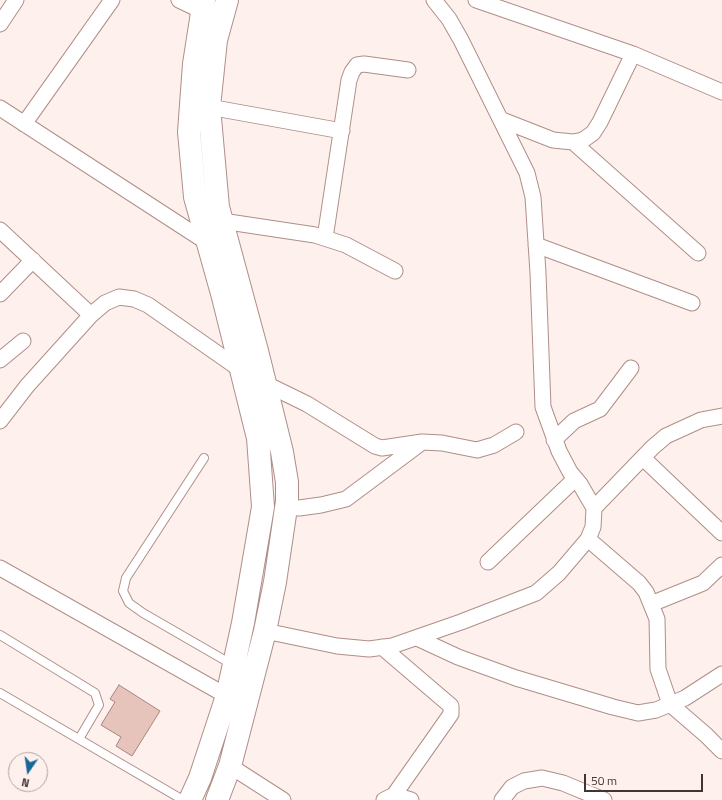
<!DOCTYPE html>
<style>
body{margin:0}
#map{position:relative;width:722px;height:800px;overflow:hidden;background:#fef0ec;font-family:"Titillium Web",sans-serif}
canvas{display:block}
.north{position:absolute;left:8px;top:752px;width:40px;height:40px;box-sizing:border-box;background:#fef0ec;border:1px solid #b3a5a1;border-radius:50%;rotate:193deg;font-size:11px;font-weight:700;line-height:16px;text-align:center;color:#423431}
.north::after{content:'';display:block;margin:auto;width:14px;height:18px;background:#17689a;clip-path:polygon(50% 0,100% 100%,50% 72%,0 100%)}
.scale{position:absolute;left:584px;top:774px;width:119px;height:18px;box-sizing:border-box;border:2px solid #423431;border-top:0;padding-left:5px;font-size:12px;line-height:14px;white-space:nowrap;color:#423431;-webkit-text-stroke:3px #fef0ec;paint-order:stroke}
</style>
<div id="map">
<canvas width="722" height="800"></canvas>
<div class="north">N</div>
<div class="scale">50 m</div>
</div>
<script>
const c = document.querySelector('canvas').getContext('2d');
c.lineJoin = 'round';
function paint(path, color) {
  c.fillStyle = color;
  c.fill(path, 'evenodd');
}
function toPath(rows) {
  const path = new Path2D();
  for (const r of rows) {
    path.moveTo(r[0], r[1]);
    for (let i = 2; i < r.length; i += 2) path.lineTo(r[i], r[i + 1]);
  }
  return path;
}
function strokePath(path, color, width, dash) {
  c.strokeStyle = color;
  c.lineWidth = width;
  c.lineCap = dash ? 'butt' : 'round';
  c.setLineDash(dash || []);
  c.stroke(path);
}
const building = toPath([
 [119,685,160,711,132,756,116,746,121,737,101,725,115,702,110,699,119,685]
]);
const lane = toPath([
 [204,458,126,578,123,591,129,603,143,613,233,665],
 [0,635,95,693,99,705,79,739],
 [0,693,183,800]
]);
const street = toPath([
 [179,0,202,11],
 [476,0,633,54,722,92],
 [0,24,16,0],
 [209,107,342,131],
 [0,108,208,243],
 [502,120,553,140,573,142,583,140,593,133,600,122,633,54],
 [24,124,112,0],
 [573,142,698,253],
 [222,221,315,235,346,245,395,271],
 [0,230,91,315],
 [325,238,349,80,352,72,357,65,364,64,408,70],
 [536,245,692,303],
 [0,294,33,260],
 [0,360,23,341],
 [266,384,307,404,375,446,382,448,422,442,442,443,477,450,494,445,516,432],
 [0,421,27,386,91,315,105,303,119,297,134,299,148,305,241,370],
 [554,440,574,421,600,409,631,368],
 [643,458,722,533],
 [285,507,299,508,321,505,346,499,421,443],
 [594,508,653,447,666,436,701,420,722,416],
 [588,539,639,583,646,592,657,619,658,669,670,704,706,735,722,751],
 [488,562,575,479],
 [0,568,227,696],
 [651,604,703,583,722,565],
 [265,631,337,646,369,649,392,646,461,622,536,593,559,573,588,539,593,527,594,508,580,484,570,472,559,451,543,407,538,273,533,197,527,173,461,40,449,19,434,0],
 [417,638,458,657,516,678,613,707,638,713,656,710,685,698,722,674],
 [382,647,451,706,451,714,394,795],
 [230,766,283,800],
 [384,800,394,795,411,800],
 [502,800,512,787,524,781,542,778,563,783,604,800]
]);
const highway = toPath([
 [190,800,200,778,227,696,243,623,263,507,258,438,223,297,195,197,189,132,194,64,204,0],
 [217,800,230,766,265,631,275,582,287,501,287,482,282,452,257,351,218,207,209,107,216,40,227,0]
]);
paint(building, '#e6c3bb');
strokePath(building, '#a6857e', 1);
strokePath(lane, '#b08e88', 10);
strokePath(street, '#b08e88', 17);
strokePath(highway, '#b08e88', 24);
strokePath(lane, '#fff', 8);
strokePath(street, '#fff', 15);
strokePath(highway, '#fff', 22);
</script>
